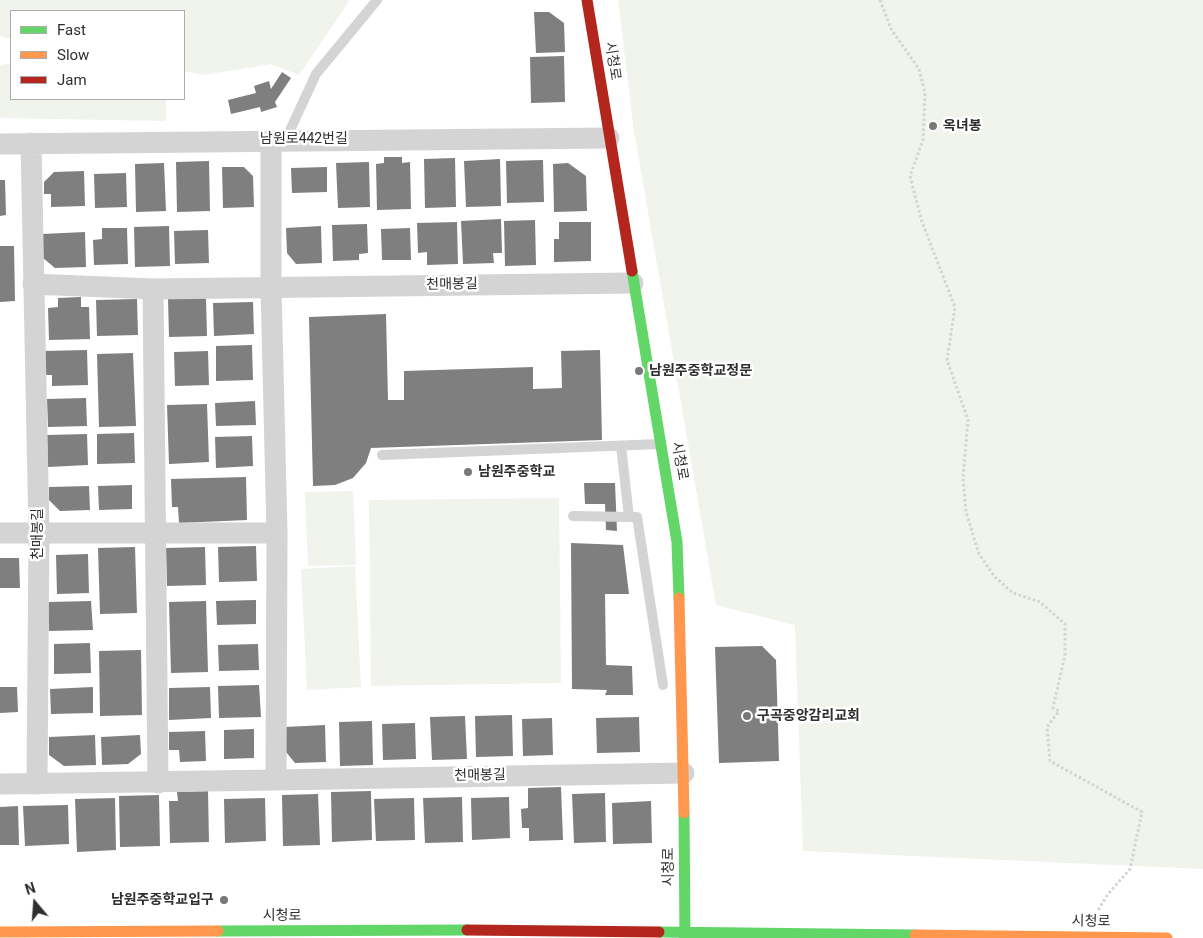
<!DOCTYPE html>
<meta charset="utf-8">
<style>
body{margin:0}
#map{position:relative;width:1203px;height:938px;overflow:hidden;background:#fff;font-family:Roboto,sans-serif}
canvas{display:block}
.legend{position:absolute;left:10px;top:10px;width:175px;height:90px;box-sizing:border-box;background:#fff;border:1px solid #acacac;margin:0;padding:6px 9px;list-style:none;font-size:15px;color:#2f2f2f}
.legend li{display:flex;align-items:center;gap:10px;height:25px}
.legend b{width:25px;border:1px solid #acacac}
.north{position:absolute;left:10px;top:878px;width:50px;height:50px;-webkit-text-stroke:4px #fff;paint-order:stroke;rotate:342deg;font-size:14px;font-weight:700;line-height:20px;text-align:center;color:#2f2f2f}
.north::after{content:'';display:block;margin:auto;width:18px;height:22px;background:#2f2f2f;clip-path:polygon(50% 0,100% 100%,50% 72%,0 100%)}
</style>
<div id="map">
<canvas width="1203" height="938"></canvas>
<ul class="legend">
<li><b style="height:6px;background:#63d668"></b>Fast</li>
<li><b style="height:6px;background:#ff974d"></b>Slow</li>
<li><b style="height:6px;background:#b3261e"></b>Jam</li>
</ul>
<div class="north">N</div>
</div>
<script>
const c = document.querySelector('canvas').getContext('2d');
c.lineJoin = 'round';
function paint(path, color) {
  c.fillStyle = color;
  c.fill(path, 'evenodd');
}
function toPath(rows) {
  const path = new Path2D();
  for (const r of rows) {
    path.moveTo(r[0], r[1]);
    for (let i = 2; i < r.length; i += 2) path.lineTo(r[i], r[i + 1]);
  }
  return path;
}
function strokePath(path, color, width, dash) {
  c.strokeStyle = color;
  c.lineWidth = width;
  c.lineCap = dash ? 'butt' : 'round';
  c.setLineDash(dash || []);
  c.stroke(path);
}
function write(font, color, halo, rows, align = 'center') {
  c.font = font + ' Roboto,"Noto Sans KR",sans-serif';
  c.lineWidth = 5;
  c.setLineDash([]);
  c.textBaseline = 'middle';
  c.strokeStyle = halo;
  c.fillStyle = color;
  for (const [text, x, y, turn = 0] of rows) {
    c.save();
    c.translate(x, y);
    c.rotate((+turn || 0) * Math.PI / 180);
    c.textAlign = isNaN(turn) ? turn : align;
    if (halo) c.strokeText(text, 0, 0);
    c.fillText(text, 0, 0);
    c.restore();
  }
}
const green = toPath([
 [0,0,350,0,299,75,271,64,204,75,184,71,184,11,11,11,11,39,0,36],
 [618,0,1203,0,1203,869,803,851,795,625,716,605,634,131],
 [11,63,11,99,166,99,166,121,0,118,0,65],
 [353,491,356,565,308,566,305,492],
 [559,498,561,683,371,686,369,500],
 [355,566,361,687,307,690,301,569]
]);
const building = toPath([
 [534,12,549,12,564,23,565,52,536,53],
 [564,56,565,102,531,103,530,57],
 [282,72,291,78,275,102,277,107,261,112,260,107,231,114,228,100,256,93,254,86,269,81,271,89],
 [384,157,402,157,402,163,410,162,411,209,377,210,376,164,384,163],
 [455,158,456,207,425,208,424,159],
 [500,159,501,206,466,207,464,161],
 [543,160,544,202,507,203,506,161],
 [209,161,210,211,177,212,176,162],
 [369,162,370,207,338,208,336,163],
 [164,163,166,211,136,212,135,164],
 [568,163,586,176,587,211,554,212,553,164],
 [222,167,244,167,253,176,254,207,223,208],
 [327,167,327,192,292,193,291,168],
 [84,171,85,206,51,207,51,194,44,194,44,182,54,172],
 [126,173,127,207,95,208,94,174],
 [0,180,5,180,6,215,0,216],
 [501,219,502,253,493,253,494,263,463,264,461,221],
 [535,220,536,265,505,266,504,221],
 [457,222,458,264,427,265,427,252,418,253,417,223],
 [559,222,591,222,591,261,554,262,554,239,559,239],
 [367,224,368,253,359,254,359,260,333,261,332,225],
 [169,226,170,266,135,267,134,227],
 [321,226,322,263,296,264,287,253,286,228],
 [102,228,127,228,128,264,94,265,93,240,102,239],
 [410,228,411,260,382,260,381,229],
 [208,230,209,263,175,264,174,231],
 [85,232,86,267,55,268,43,258,42,234],
 [0,246,14,246,15,301,0,302],
 [81,297,81,307,89,307,90,339,49,340,48,308,58,307,58,298],
 [206,298,207,336,169,337,168,299],
 [137,299,138,335,97,336,96,300],
 [253,302,254,334,214,336,213,303],
 [386,314,388,400,404,400,404,371,533,367,533,389,562,388,561,351,600,350,602,440,371,448,366,463,353,478,335,485,313,486,309,317],
 [252,345,253,380,216,381,216,346],
 [87,350,88,385,52,386,52,375,44,375,43,351],
 [208,351,209,385,175,386,174,352],
 [133,353,136,426,99,427,97,354],
 [86,398,87,426,48,427,47,399],
 [255,401,256,425,216,426,215,403],
 [207,404,209,462,169,464,167,405],
 [134,433,135,463,97,464,97,434],
 [87,434,88,465,48,467,47,435],
 [252,436,253,466,216,468,215,437],
 [246,477,247,520,179,523,178,507,172,507,171,479],
 [584,483,615,483,617,531,606,530,605,504,585,504],
 [132,485,132,509,99,510,98,486],
 [89,486,90,510,60,511,49,500,49,487],
 [571,543,623,545,629,594,605,594,606,665,632,666,633,695,605,695,607,690,572,689],
 [256,546,257,581,219,582,218,547],
 [135,547,137,613,100,614,98,548],
 [205,547,206,585,167,586,166,548],
 [88,554,89,593,57,594,56,555],
 [0,558,19,558,20,588,0,588],
 [256,600,256,624,217,625,216,601],
 [91,601,93,630,49,631,48,602],
 [206,601,208,672,171,673,169,602],
 [90,643,91,673,54,674,54,644],
 [258,644,259,670,219,671,218,645],
 [762,646,776,660,779,761,719,763,715,647],
 [141,650,142,715,100,716,99,651],
 [259,685,261,717,219,718,218,686],
 [0,687,17,687,18,712,0,713],
 [93,687,93,713,51,714,50,689],
 [210,687,211,718,169,720,169,688],
 [512,715,513,756,476,757,475,716],
 [465,716,467,759,432,760,430,717],
 [639,717,640,752,597,753,596,718],
 [552,718,553,755,523,756,522,719],
 [372,721,373,765,340,766,339,722],
 [415,723,416,759,383,760,382,724],
 [325,725,326,762,295,763,286,752,285,727],
 [254,729,254,758,224,759,224,730],
 [205,731,206,761,180,762,179,750,169,750,169,732],
 [95,735,96,765,64,766,49,755,49,737],
 [140,735,141,754,128,764,102,765,101,737],
 [561,787,563,840,529,841,529,828,522,828,521,809,528,808,528,788],
 [208,791,209,842,170,843,169,801,178,801,177,792],
 [371,791,372,840,332,842,331,792],
 [605,793,606,842,574,843,572,794],
 [318,794,320,845,283,846,282,795],
 [159,795,160,846,120,847,119,796],
 [462,797,463,842,425,843,423,798],
 [509,797,510,838,472,840,471,798],
 [115,798,116,850,77,852,75,799],
 [265,798,266,841,225,843,224,799],
 [414,798,415,840,376,841,374,799],
 [651,801,652,843,613,844,612,803],
 [68,805,69,844,25,846,23,806],
 [18,806,19,845,0,845,0,807]
]);
const path = toPath([
 [880,0,891,29,919,69,925,93,923,140,910,176,922,222,955,307,947,360,968,420,963,478,966,512,979,554,995,577,1013,593,1040,602,1065,624,1065,655,1053,708,1059,711,1047,727,1050,761,1142,812,1130,869,1108,894,1097,912]
]);
const lane = toPath([
 [286,139,316,74,377,0],
 [382,455,660,444],
 [573,516,629,517,621,446],
 [629,517,637,517,663,685]
]);
const street = toPath([
 [271,140,271,287,277,533,276,780,684,773],
 [31,143,39,532,37,784],
 [0,144,609,138],
 [33,284,153,289,633,283],
 [153,289,158,783],
 [0,533,277,533],
 [0,784,276,780]
]);
const fast = toPath([
 [632,271,677,542,679,598],
 [684,813,685,938],
 [218,931,467,930],
 [659,932,915,935]
]);
const slow = toPath([
 [679,598,684,813],
 [0,932,218,931],
 [915,935,1167,938]
]);
const jam = toPath([
 [587,0,632,271],
 [467,930,659,932]
]);
const markers = [
 [933,126,5,"#787878"],
 [639,371,5,"#787878"],
 [468,472,5,"#787878"],
 [747,716,5,"#787878"],
 [224,900,5,"#787878"]
];
const streetNames = [
 ["시청로",612,61,81],
 ["남원로442번길",304,139],
 ["천매봉길",452,285,-1],
 ["시청로",679,461,80],
 ["천매봉길",38,534,-90],
 ["천매봉길",480,776,-1],
 ["시청로",669,867,-90],
 ["시청로",282,916],
 ["시청로",1091,922,1]
];
const poiNames = [
 ["옥녀봉",943,126],
 ["남원주중학교정문",649,371],
 ["남원주중학교",478,472],
 ["구곡중앙감리교회",757,716],
 ["남원주중학교입구",214,900,"right"]
];
paint(green, '#f0f4ec');
paint(building, '#7f7f7f');
strokePath(path, '#d4d4d4', 3, [2.5, 2.5]);
strokePath(lane, '#d4d4d4', 10);
strokePath(street, '#d4d4d4', 21);
strokePath(fast, '#63d668', 11);
strokePath(slow, '#ff974d', 11);
strokePath(jam, '#b3261e', 11);
for (const [x, y, r, color] of markers) {
  const dot = new Path2D();
  dot.arc(x, y, r, 0, 2 * Math.PI);
  c.fillStyle = color;
  c.fill(dot);
  strokePath(dot, '#fff', 2);
}
write('14px', '#2f2f2f', '#fff', streetNames);
write('bold 14px', '#2f2f2f', '#fff', poiNames, 'left');
</script>
